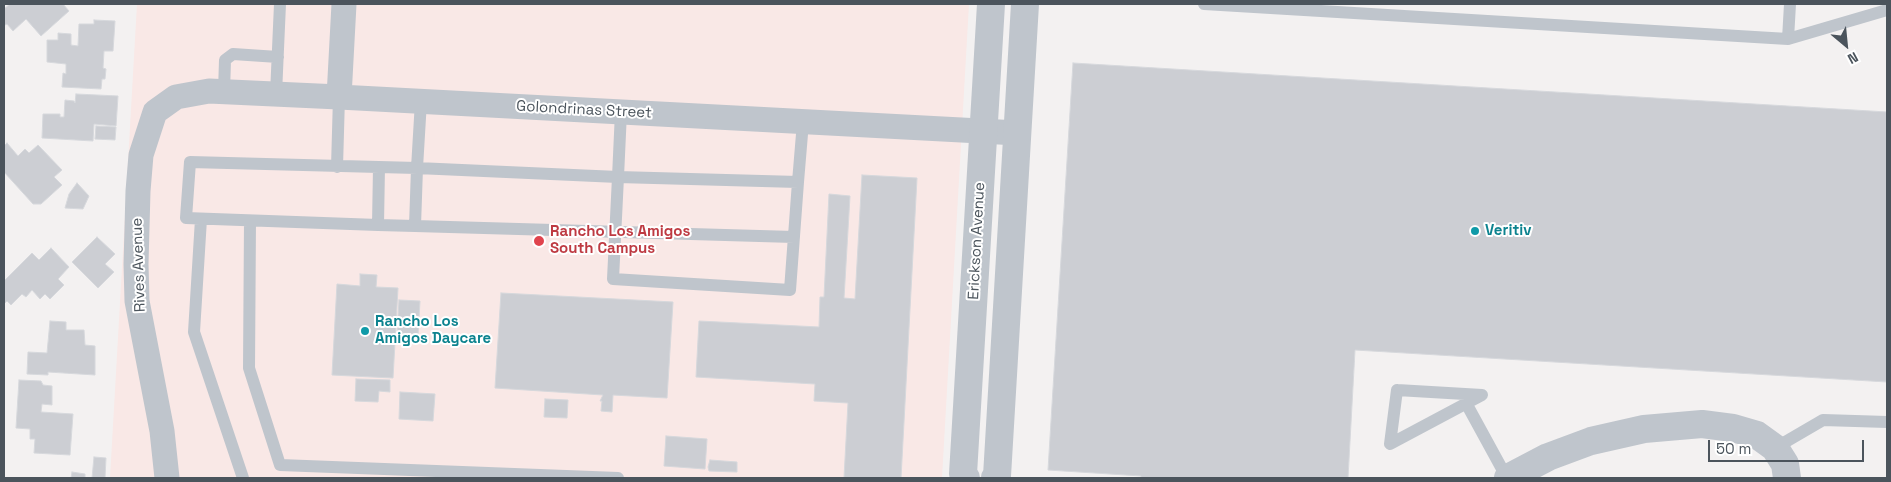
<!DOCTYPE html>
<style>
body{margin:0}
#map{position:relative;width:1891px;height:482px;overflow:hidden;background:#f3f1f1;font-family:"Space Grotesk",sans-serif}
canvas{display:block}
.frame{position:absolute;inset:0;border:5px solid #4b545c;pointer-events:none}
.north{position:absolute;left:1821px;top:20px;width:50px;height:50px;-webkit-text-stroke:4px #fff;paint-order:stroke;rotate:152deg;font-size:14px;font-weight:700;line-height:20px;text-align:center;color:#4b545c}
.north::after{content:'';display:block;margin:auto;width:18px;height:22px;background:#4b545c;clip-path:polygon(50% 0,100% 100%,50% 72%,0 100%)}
.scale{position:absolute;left:1708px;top:440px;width:156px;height:22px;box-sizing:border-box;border:2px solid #4b545c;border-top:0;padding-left:6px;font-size:15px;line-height:18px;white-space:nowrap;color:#4b545c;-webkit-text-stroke:4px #fff;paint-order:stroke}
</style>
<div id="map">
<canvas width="1891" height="482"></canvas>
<div class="frame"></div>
<div class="north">N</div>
<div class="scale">50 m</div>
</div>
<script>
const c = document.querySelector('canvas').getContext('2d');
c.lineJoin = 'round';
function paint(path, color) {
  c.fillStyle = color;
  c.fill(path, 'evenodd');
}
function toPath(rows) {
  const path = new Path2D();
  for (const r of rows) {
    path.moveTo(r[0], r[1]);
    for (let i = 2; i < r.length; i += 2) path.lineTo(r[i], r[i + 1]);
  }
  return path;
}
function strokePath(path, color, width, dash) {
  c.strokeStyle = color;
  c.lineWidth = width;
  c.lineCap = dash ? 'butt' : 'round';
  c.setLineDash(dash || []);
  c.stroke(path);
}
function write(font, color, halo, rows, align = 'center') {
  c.font = font + ' "Space Grotesk",sans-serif';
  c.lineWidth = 4;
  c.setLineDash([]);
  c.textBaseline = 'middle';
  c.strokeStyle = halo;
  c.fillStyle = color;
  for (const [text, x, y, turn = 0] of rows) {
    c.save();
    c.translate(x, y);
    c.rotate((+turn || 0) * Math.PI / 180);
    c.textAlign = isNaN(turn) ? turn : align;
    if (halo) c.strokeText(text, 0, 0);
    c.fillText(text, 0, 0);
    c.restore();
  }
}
const medical = toPath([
 [137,4,969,4,942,478,110,478]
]);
const building = toPath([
 [10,4,63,4,69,11,41,36,26,19,13,31,7,24,5,25,4,23,4,9,10,4],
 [94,20,115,21,113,51,104,51,103,68,106,69,105,79,102,79,101,89,62,87,63,73,66,74,66,64,47,62,47,40,58,40,58,33,71,34,71,45,78,46,79,24,94,24,94,20],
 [1073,63,1887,112,1887,382,1355,350,1348,478,1141,478,1141,476,1048,470,1073,63],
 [76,94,118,96,116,126,94,124,93,141,42,138,43,114,60,114,60,117,64,117,65,100,74,101,75,103,76,94],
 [96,126,116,127,115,140,95,139,96,126],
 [7,143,18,156,25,149,29,153,38,145,62,170,54,177,62,185,41,204,33,204,4,172,4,146,7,143],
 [862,175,917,178,901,478,844,478,848,403,814,401,815,384,696,377,699,321,819,327,820,297,824,297,829,194,850,196,844,298,855,299,862,175],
 [77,183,89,196,83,209,65,208,69,194,77,183],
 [97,237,115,254,105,264,114,272,98,288,72,262,97,237],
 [51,248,69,267,58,279,64,285,50,299,45,294,40,299,32,290,26,297,22,294,11,305,7,301,5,303,4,301,4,281,32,253,39,260,51,248],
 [360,274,377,275,376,287,398,288,393,378,332,375,337,284,360,286,360,274],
 [501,293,673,302,667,398,613,395,612,412,601,411,602,401,600,401,603,395,495,388,501,293],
 [399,300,420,301,418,336,397,334,399,300],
 [50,321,66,322,66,330,84,330,85,345,95,346,95,375,48,372,48,375,27,374,28,352,47,353,50,321],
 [356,379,390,380,390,392,379,391,378,402,355,401,356,379],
 [19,380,41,381,43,385,52,386,52,405,42,404,41,412,73,414,70,455,34,453,35,439,30,439,30,429,16,428,19,380],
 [400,392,435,394,433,421,399,419,400,392],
 [545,399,568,400,567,418,544,417,545,399],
 [666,436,707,439,705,469,664,466,666,436],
 [94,457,106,458,105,478,92,478,94,457],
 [710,460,737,462,737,472,709,471,708,467,710,460],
 [72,472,85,474,85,478,71,478,72,472]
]);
const service = toPath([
 [1204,4,1788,39,1887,10],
 [1788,39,1790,4],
 [224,92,225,60,233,54,278,57],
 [276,94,280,4],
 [421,101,417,168,618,177,613,279,790,290,798,182],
 [621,112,618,177,798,182,803,122],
 [337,167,339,97],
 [379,167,378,225,186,218,190,162,379,167,417,168,415,226,794,237],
 [201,219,194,332,243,478],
 [250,221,249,368,280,465,618,478],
 [378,225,415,226],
 [1397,390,1482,395,1390,444,1397,390],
 [1466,403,1507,478],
 [1775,448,1823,420,1887,422]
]);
const minor = toPath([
 [339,97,344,4],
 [167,478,162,431,137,301,136,264,138,191,141,155,155,112,176,97,209,91,339,97,1018,133]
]);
const tertiary = toPath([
 [966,478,963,474,991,4],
 [995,478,997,476,1025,4],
 [1508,478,1548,457,1591,441,1644,429,1702,424,1733,428,1757,435,1775,448,1785,464,1787,478]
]);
const markers = [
 [1475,231,5,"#0f9aa8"],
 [539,241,6,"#e0444e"],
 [365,331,5,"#0f9aa8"]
];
const streetNames = [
 ["Golondrinas Street",584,110,3],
 ["Erickson Avenue",977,241,-87],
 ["Rives Avenue",139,265,-92]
];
const cultureNames = [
 ["Veritiv",1485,231],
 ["Rancho Los",375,322],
 ["Amigos Daycare",375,339]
];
const healthNames = [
 ["Rancho Los Amigos",550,232],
 ["South Campus",550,249]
];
paint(medical, '#f9e8e6');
paint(building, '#ccced3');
strokePath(building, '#d6d8dc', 1);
strokePath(service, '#bfc5cc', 12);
strokePath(minor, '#bfc5cc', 25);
strokePath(tertiary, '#bfc5cc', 28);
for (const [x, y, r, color] of markers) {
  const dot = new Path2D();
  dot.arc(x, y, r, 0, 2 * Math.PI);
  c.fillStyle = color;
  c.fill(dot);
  strokePath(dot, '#fff', 2);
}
write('15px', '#4b545c', '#fff', streetNames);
write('bold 15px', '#0d838f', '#fff', cultureNames, 'left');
write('bold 15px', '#be3a42', '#fff', healthNames, 'left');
</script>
